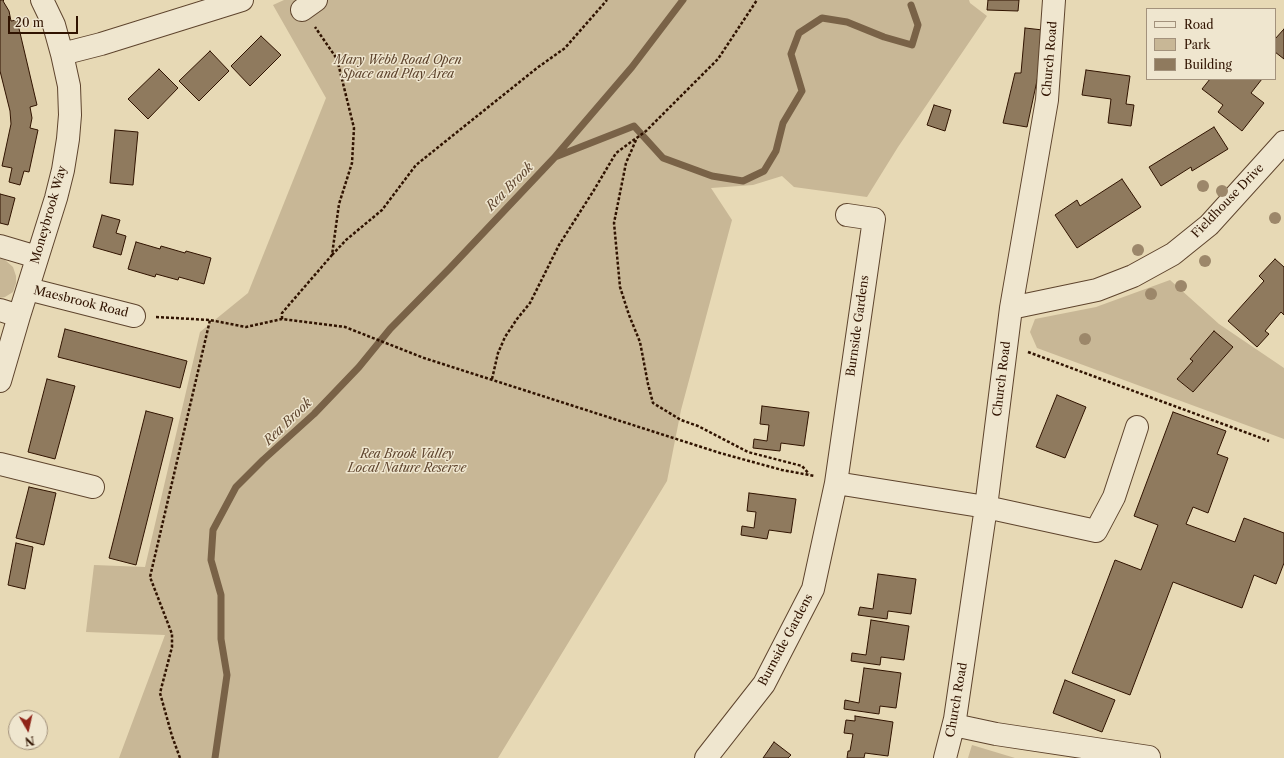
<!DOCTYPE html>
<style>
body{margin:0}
#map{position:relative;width:1284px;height:758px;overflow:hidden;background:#e7d9b5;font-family:"Libre Caslon Text",serif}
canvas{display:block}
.legend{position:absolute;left:1146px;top:8px;width:130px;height:72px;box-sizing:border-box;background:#efe6cf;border:1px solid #a3927c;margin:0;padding:5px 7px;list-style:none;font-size:12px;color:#301300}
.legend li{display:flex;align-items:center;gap:8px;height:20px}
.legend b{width:20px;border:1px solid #a3927c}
.north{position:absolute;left:8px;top:710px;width:40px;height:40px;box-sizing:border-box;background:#efe6cf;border:1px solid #a3927c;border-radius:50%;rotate:171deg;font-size:11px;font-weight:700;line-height:16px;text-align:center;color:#301300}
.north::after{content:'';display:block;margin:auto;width:14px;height:18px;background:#8f2418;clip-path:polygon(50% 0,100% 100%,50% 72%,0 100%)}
.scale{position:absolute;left:8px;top:16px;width:70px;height:18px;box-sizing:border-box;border:2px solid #301300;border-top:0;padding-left:5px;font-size:12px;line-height:14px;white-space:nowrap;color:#301300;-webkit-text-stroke:3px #efe6cf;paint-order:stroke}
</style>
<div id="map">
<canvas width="1284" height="758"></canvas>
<ul class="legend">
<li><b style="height:5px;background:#efe6cf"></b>Road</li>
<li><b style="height:11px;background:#c8b796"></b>Park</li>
<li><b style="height:11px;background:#8f7a5e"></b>Building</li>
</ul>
<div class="north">N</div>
<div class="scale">20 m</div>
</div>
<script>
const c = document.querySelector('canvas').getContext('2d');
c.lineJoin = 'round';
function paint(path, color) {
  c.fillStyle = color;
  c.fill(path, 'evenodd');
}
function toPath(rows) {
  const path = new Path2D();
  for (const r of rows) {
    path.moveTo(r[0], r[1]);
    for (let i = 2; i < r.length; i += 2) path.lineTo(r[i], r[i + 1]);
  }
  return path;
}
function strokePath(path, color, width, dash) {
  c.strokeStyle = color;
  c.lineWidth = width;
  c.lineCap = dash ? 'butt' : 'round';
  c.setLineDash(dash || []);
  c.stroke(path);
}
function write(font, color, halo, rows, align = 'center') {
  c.font = font + ' "Libre Caslon Text",serif';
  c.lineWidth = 3;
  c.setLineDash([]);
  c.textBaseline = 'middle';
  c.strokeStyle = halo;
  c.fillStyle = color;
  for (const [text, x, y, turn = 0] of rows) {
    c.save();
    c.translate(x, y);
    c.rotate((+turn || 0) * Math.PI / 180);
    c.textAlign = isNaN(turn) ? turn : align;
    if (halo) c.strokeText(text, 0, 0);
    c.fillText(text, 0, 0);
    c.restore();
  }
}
const green = toPath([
 [284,0,969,0,970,3,987,16,898,147,867,197,794,187,782,176,753,185,711,188,732,220,681,410,667,481,498,758,119,758,165,635,86,632,94,565,145,567,200,332,248,293,326,98,273,5],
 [0,258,5,260,13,267,16,276,16,283,13,292,5,297,0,298],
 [1170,280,1219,324,1284,368,1284,439,1037,348,1030,332,1035,319,1096,307],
 [1214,331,1232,347,1192,392,1177,379,1193,361,1190,358],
 [972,745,1015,758,968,758]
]);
const stream = toPath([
 [554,158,632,67,683,0],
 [215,758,227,675,221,639,221,595,211,560,213,530,236,487,263,460,314,414,359,367,390,329,450,268,555,157,634,126,663,158,712,176,743,181,764,171,776,151,783,123,802,91,791,54,799,33,822,18,847,22,884,37,912,45,918,25,911,5]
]);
const building = toPath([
 [0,0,4,0,3,1,9,11,11,21,17,20,37,105,30,107,32,118,30,128,38,130,29,172,24,171,20,185,9,182,12,168,2,166,11,124,10,111,0,71,0,0],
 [988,0,1019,0,1018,11,987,10,988,0],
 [1025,28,1043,30,1038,76,1027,127,1003,123,1015,73,1021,73,1025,28],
 [1284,29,1284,59,1275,52,1275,39,1284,29],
 [261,36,281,55,250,86,231,66,261,36],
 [210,51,229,71,199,101,179,81,210,51],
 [159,69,178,88,148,119,128,99,159,69],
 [1086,70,1130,76,1126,104,1134,105,1131,126,1108,123,1111,99,1082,95,1086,70],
 [1210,79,1262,79,1251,93,1264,103,1242,131,1218,112,1223,105,1202,89,1210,79],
 [934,105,951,110,945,131,927,125,934,105],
 [1214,127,1228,149,1192,171,1191,167,1161,186,1149,167,1214,127],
 [115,130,138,132,133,185,110,183,115,130],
 [1122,179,1141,207,1077,248,1055,215,1077,200,1080,206,1122,179],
 [0,194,15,198,8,225,0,223,0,194],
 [102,215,120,220,116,233,126,236,121,255,93,247,102,215],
 [136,242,160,249,161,246,185,253,186,251,211,258,204,284,179,277,178,280,156,274,155,277,128,269,136,242],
 [1275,259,1284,267,1284,315,1281,312,1265,331,1269,334,1257,347,1228,321,1264,281,1259,276,1275,259],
 [65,329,187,361,180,388,58,357,65,329],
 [1214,331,1233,347,1193,392,1177,379,1193,361,1190,359,1214,331],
 [47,379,75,386,55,459,28,452,47,379],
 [1057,395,1086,407,1065,458,1036,447,1057,395],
 [762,406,809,412,804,446,781,443,780,451,753,448,754,439,767,441,769,425,760,424,762,406],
 [146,411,173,418,136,565,109,558,146,411],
 [1173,412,1226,431,1217,454,1228,458,1208,513,1193,507,1186,524,1235,542,1244,518,1284,533,1284,563,1276,584,1254,575,1242,608,1173,582,1130,695,1072,673,1115,560,1141,570,1158,525,1134,516,1173,412],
 [29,487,56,493,44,545,16,538,29,487],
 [749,493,796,499,791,533,769,530,767,539,741,535,742,526,754,528,756,512,747,511,749,493],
 [16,543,33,547,25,589,8,585,16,543],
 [878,574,916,579,911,614,888,611,887,619,858,615,860,607,873,609,878,574],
 [871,620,909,626,904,660,881,657,880,665,851,661,852,653,866,655,871,620],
 [864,668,901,673,896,708,880,706,879,714,844,709,845,700,859,703,864,668],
 [1065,680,1115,700,1102,732,1053,713,1065,680],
 [855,716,893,722,888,756,865,753,864,758,847,758,848,751,850,751,853,734,844,733,846,720,855,721,855,716],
 [774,742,791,755,788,758,763,758,774,742]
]);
const path = toPath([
 [636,140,626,163,614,223,620,287,629,315,640,342,648,384,653,403,681,420,698,426,748,452,802,466,809,474],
 [332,255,346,240,382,210,416,165,537,68,565,48,607,0],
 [156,317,210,320,246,327,282,319,345,327,424,358,720,453,782,470,815,476],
 [282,319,282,313,332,255,339,204,352,163,354,128,337,59,315,27],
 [1028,352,1269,441],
 [492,379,498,353,505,337,517,319,530,303,559,245,594,190,616,153,646,131,718,59,757,0],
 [180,758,172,736,160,693,172,647,172,634,150,577,210,320]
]);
const minor = toPath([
 [302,10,316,0],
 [62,54,101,44,242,0],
 [0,246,37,257],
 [28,289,134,316],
 [1011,308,1097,290,1133,276,1173,254,1209,225,1284,142],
 [0,310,19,316],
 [0,381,19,316,56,198,63,170,68,139,70,115,69,86,62,54,54,25,42,0],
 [0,464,93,487],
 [836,483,986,507,1096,531,1114,497,1137,427],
 [954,725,996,734,1149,757],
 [706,758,764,684,813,589,836,483,874,219,847,215],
 [945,758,955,719,986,507,1011,308,1047,100,1054,0]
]);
const trees = [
 [1203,186],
 [1222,191],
 [1275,218],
 [1138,250],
 [1205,261],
 [1181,286],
 [1151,294],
 [1085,339]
];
const streetNames = [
 ["Church Road",1050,59,-85],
 ["Fieldhouse Drive",1228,201,-46],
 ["Moneybrook Way",49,215,-74],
 ["Maesbrook Road",81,302,14],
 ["Burnside Gardens",858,326,-82],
 ["Church Road",1002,379,-83],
 ["Burnside Gardens",786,640,-62],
 ["Church Road",957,700,-80]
];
const parkNames = [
 ["Mary Webb Road Open",398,61],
 ["Space and Play Area",398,75],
 ["Rea Brook Valley",407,455],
 ["Local Nature Reserve",407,469]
];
const waterNames = [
 ["Rea Brook",510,187,-46],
 ["Rea Brook",288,422,-44]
];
paint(green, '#c8b796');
strokePath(stream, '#796247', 7);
paint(building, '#8f7a5e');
strokePath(building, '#301300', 1);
strokePath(minor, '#5e442d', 24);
strokePath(path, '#301300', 2.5, [3, 2]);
strokePath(minor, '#efe6cf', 22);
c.fillStyle = '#9c876a';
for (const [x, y] of trees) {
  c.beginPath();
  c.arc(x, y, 6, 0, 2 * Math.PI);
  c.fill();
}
write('12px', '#301300', '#efe6cf', streetNames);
write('italic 12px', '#5e442d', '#efe6cf', parkNames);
write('italic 13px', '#604730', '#efe6cf', waterNames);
</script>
